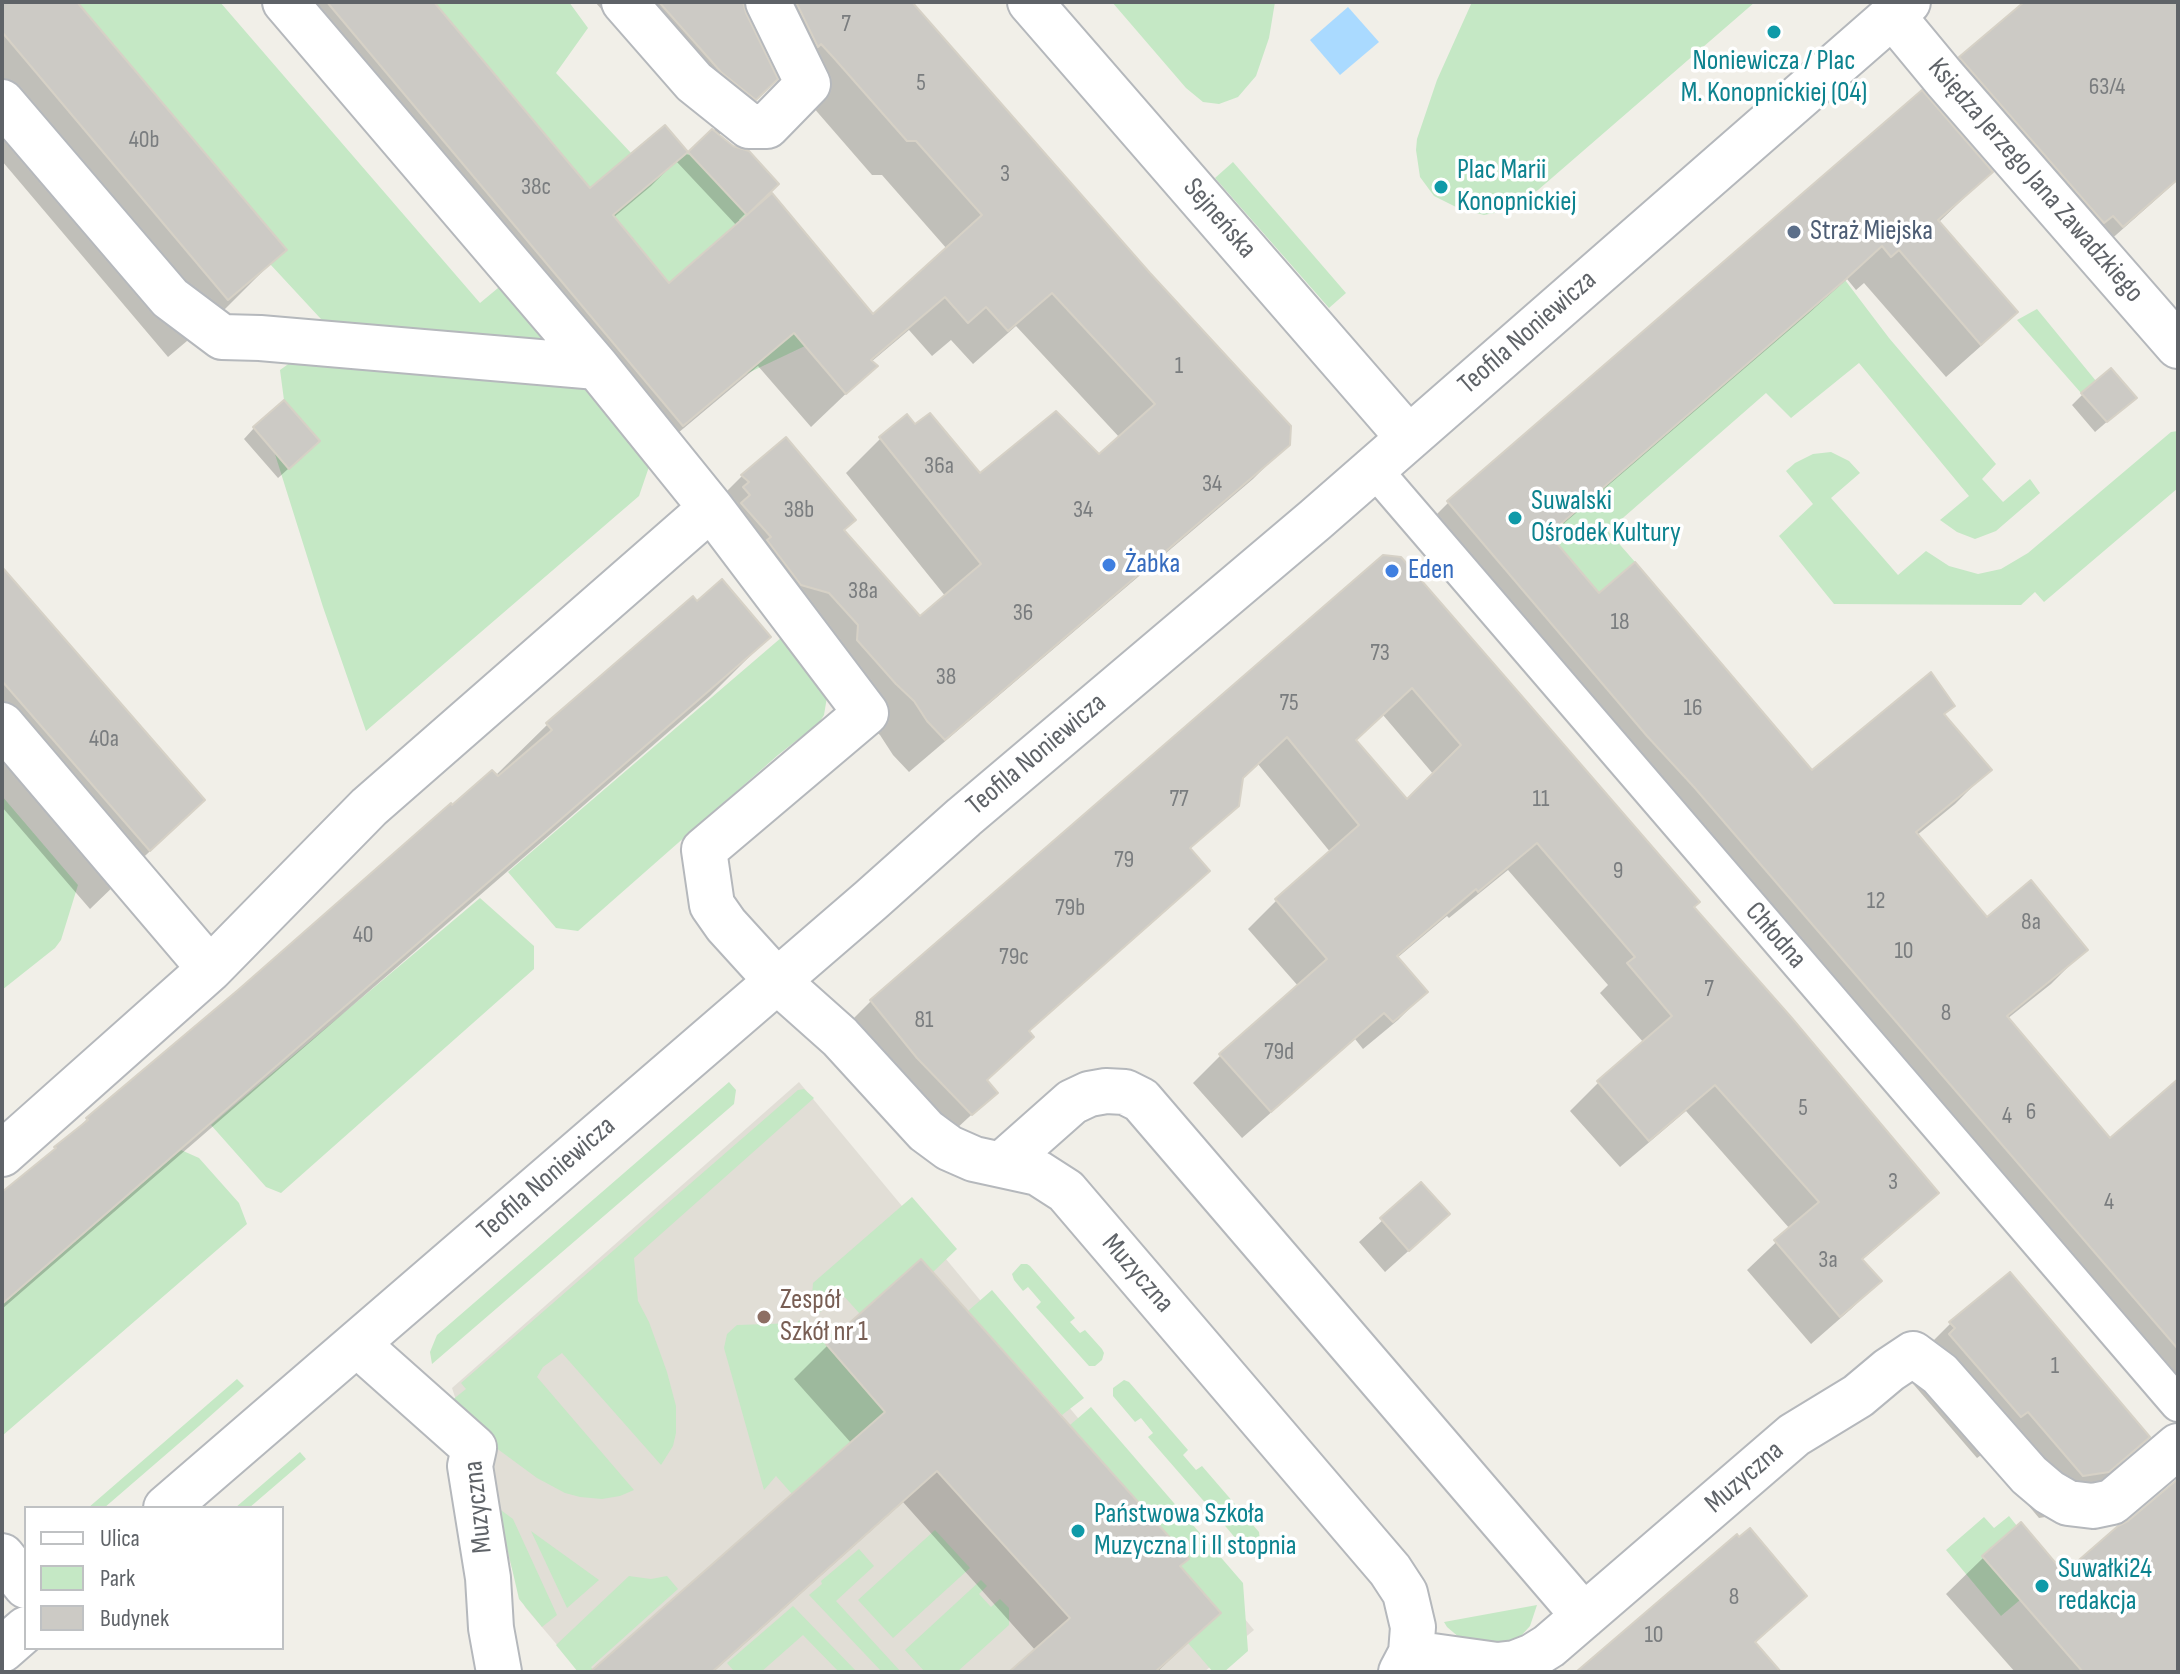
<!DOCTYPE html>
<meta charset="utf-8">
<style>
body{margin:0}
#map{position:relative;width:2180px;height:1674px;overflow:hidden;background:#f1efe8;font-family:"Sofia Sans Condensed",sans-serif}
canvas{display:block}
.frame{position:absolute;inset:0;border:4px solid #5f6368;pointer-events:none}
.legend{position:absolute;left:24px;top:1506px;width:260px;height:144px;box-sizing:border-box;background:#fff;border:2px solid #bfc1c3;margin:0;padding:10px 14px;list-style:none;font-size:24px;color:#5f6368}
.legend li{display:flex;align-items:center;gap:16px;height:40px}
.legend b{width:40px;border:2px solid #bfc1c3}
</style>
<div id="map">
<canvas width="2180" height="1674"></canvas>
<div class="frame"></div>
<ul class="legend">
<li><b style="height:10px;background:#fff"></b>Ulica</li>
<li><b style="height:22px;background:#c5e8c5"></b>Park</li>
<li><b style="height:22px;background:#cccac5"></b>Budynek</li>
</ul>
</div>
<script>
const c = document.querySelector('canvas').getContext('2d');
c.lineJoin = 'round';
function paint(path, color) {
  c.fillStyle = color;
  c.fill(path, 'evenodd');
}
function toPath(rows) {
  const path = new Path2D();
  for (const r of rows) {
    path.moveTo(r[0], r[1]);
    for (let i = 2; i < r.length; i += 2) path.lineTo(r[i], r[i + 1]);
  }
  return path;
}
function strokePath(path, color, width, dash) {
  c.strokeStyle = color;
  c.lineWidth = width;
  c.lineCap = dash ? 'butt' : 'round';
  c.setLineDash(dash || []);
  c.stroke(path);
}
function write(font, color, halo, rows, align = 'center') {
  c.font = font + ' "Sofia Sans Condensed",sans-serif';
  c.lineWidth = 7;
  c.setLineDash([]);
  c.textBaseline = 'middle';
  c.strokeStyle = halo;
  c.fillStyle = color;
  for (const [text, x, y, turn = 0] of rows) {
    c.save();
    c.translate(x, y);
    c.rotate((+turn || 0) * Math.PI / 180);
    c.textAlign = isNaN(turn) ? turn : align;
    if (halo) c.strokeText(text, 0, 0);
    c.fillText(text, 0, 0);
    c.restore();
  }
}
const education = toPath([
 [799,1082,1254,1630,1204,1672,580,1672,525,1607,452,1388]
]);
const green = toPath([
 [77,2,220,2,480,303,510,278,651,461,639,496,366,731,323,607,274,451,290,468,320,441,284,400,280,370,333,332,270,264],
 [434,2,569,2,588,28,556,73,631,153,665,125,638,148,661,175,688,152,747,215,716,243,805,346,746,374],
 [1112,2,1275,2,1269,38,1256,76,1238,97,1219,104,1203,102,1186,88],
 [1472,2,1755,2,1538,190,1504,211,1484,215,1458,208,1434,196,1420,177,1416,150,1417,139,1437,80],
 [1233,162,1346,293,1329,308,1215,178],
 [1845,280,1889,338,1996,464,1982,479,2003,502,2030,479,2040,493,1996,531,1975,539,1957,532,1940,520,1969,496,1859,363,1791,418,1766,393,1608,531,1635,562,1599,593,1549,535],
 [2037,309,2096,381,2081,393,2017,320],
 [2178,431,2178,488,2044,602,2035,592,2021,605,1834,604,1779,536,1813,504,1786,471,1795,463,1813,454,1831,452,1849,461,1860,473,1831,498,1898,575,1926,551,1949,566,1978,574,2001,569,2028,553,2171,432],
 [782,637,827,697,824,715,819,723,778,755,578,931,556,928,508,872],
 [2,796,78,885,61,940,55,948,2,990],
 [480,898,534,946,534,969,281,1193,266,1187,211,1125],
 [729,1082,736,1090,734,1104,432,1364,430,1352,437,1335],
 [804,1089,814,1098,634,1258,638,1301,649,1322,667,1372,676,1406,676,1433,673,1446,661,1465,562,1353,543,1367,537,1377,634,1490,620,1496,602,1499,580,1497,565,1493,537,1478,484,1439,451,1401,466,1389,461,1383,798,1090],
 [181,1150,199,1158,239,1203,247,1224,2,1436,2,1305],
 [912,1197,957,1249,933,1272,921,1259,860,1314,842,1294,819,1313,811,1308,813,1283],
 [1021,1264,1027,1264,1030,1266,1075,1318,1070,1322,1080,1333,1085,1330,1102,1349,1104,1353,1102,1360,1095,1366,1089,1366,1036,1307,1041,1302,1028,1287,1023,1291,1014,1280,1012,1274],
 [992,1290,1084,1398,1062,1415,968,1311],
 [799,1320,812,1332,822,1323,834,1337,826,1345,885,1412,792,1494,776,1476,764,1490,724,1348,727,1334,737,1325,797,1323],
 [237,1379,244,1386,199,1426,104,1508,88,1508],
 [1124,1380,1129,1382,1188,1450,1183,1455,1196,1470,1202,1466,1259,1532,1260,1541,1258,1543,1249,1550,1242,1546,1221,1521,1225,1516,1212,1502,1208,1506,1148,1437,1153,1433,1141,1418,1135,1422,1113,1396,1113,1388],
 [1091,1407,1243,1583,1248,1651,1224,1672,1213,1672,1188,1643,1221,1613,1180,1566,1188,1558,1070,1425],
 [300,1452,306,1459,249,1508,235,1508],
 [498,1508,513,1519,557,1615,542,1627,519,1599],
 [2009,1516,2017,1526,1982,1556,2020,1600,2001,1616,1946,1550,1984,1517,1994,1528],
 [935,1530,970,1568,893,1638,858,1600],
 [531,1531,599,1580,567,1608],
 [859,1549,874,1566,836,1601,901,1672,882,1672,809,1595,822,1584,821,1581],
 [629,1576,651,1579,667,1576,678,1589,591,1667,595,1672,578,1672,556,1645],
 [981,1580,987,1586,979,1594,991,1607,1000,1599,1009,1608,1009,1625,957,1672,925,1672,905,1650],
 [1537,1605,1530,1626,1521,1636,1505,1644,1460,1638,1447,1627,1444,1622],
 [793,1606,857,1672,839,1672,803,1635,761,1672,731,1672,733,1670,727,1663]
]);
const water = toPath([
 [1348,7,1379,42,1340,75,1310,40]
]);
const shadow = toPath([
 [2,2,74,2,284,250,225,309,168,357,2,161],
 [263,2,431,2,590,191,665,128,688,155,715,129,687,106,595,2,909,2,1288,444,1253,479,909,772,893,755,880,735,861,719,795,627,766,619,734,576,738,572,708,510,742,476,786,439,842,531,919,619,946,597,846,473,881,438,915,427,980,476,1099,457,1120,438,1016,326,973,364,951,340,932,356,909,330,871,362,875,366,811,427,758,366,647,459],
 [744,11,756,26,799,91,872,175,882,175,947,249,872,317,739,220,776,183,719,135,775,79],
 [676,161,737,226,669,286,613,218,651,186],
 [2026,2,2178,2,2178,180,2090,258,1929,91,1961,59],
 [1991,172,1938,223,2015,312,1981,346,1946,377,1864,283,1856,290,1847,279,1808,314,1548,537,1599,596,1812,773,1942,715,1989,770,1955,804,1916,836,1986,920,2085,950,2051,984,2007,1019,2110,1141,2178,1082,2178,1423,1415,536,1449,502],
 [2083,394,2123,408,2095,432,2072,405],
 [254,428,307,452,278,478,244,439],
 [1384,557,1692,907,1936,1192,1908,1220,1861,1261,1879,1281,1851,1309,1811,1344,1747,1270,1790,1229,1686,1111,1620,1167,1570,1111,1598,1083,1644,1043,1600,993,1608,985,1508,870,1449,918,1447,916,1397,958,1426,992,1398,1020,1363,1049,1355,1039,1242,1138,1193,1083,1221,1055,1299,987,1248,929,1276,901,1331,853,1258,764,1240,780,1237,805,1189,850,1207,871,1179,899,1027,1033,1032,1037,985,1082,995,1093,942,1142,843,1029,871,1001],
 [1383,715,1434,775,1406,802,1355,741],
 [2,570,203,800,90,909,2,807],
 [769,637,710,696,2,1309,2,1195,69,1138,87,1119,495,776,548,724],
 [1421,1185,1425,1236,1385,1272,1359,1242],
 [921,1261,1219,1613,1157,1672,1012,1672,1036,1651,903,1502,713,1672,594,1672,852,1444,794,1379,827,1346],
 [1951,1323,2147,1437,2104,1480,2064,1514,2039,1518,1984,1453,1977,1458,1908,1378,1908,1366],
 [2178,1481,2178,1672,2015,1672,1946,1594,1983,1558,2021,1525,2064,1576],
 [1805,1596,1754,1644,1778,1672,1579,1672]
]);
const building = toPath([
 [2,2,77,2,287,250,228,300,2,32,2,2],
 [327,2,434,2,590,188,665,125,688,152,613,215,669,283,772,193,873,314,982,215,916,141,907,141,833,57,821,44,818,47,796,2,912,2,1150,273,1291,426,1290,445,945,740,927,721,914,701,896,684,857,640,858,625,829,593,801,585,767,540,771,537,741,503,750,495,743,487,749,482,741,475,786,437,856,520,844,530,920,616,981,564,879,437,907,414,915,424,930,413,980,473,1056,411,1099,454,1155,404,1052,293,1008,331,986,307,968,323,945,297,871,360,878,366,846,394,794,333,683,426,327,2],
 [659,2,743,2,746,13,778,79,756,100,721,72,659,2],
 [2024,2,2178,2,2178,179,2123,227,2113,216,2104,223,1959,57,2024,2],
 [1922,90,1993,172,1938,220,2018,312,1981,345,1899,250,1891,257,1882,246,1845,280,1549,534,1599,593,1635,562,1812,770,1931,672,1955,706,1944,714,1992,770,1916,832,1987,917,2031,880,2088,950,2007,1016,2110,1138,2178,1079,2178,1349,1694,787,1647,736,1447,501,1922,90],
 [712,129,733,146,749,151,779,184,747,215,688,152,712,129],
 [2111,368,2137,398,2107,422,2081,393,2111,368],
 [284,400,320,441,289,469,253,427,284,400],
 [1383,555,1401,557,1520,694,1700,902,1694,907,1791,1017,1939,1193,1862,1259,1882,1281,1840,1317,1774,1240,1819,1202,1715,1085,1649,1141,1597,1081,1672,1016,1627,963,1635,957,1537,843,1478,892,1476,889,1397,956,1428,992,1393,1022,1384,1013,1271,1112,1219,1054,1327,959,1275,899,1359,825,1287,737,1243,778,1239,806,1190,848,1210,871,1029,1031,1034,1037,987,1080,998,1093,972,1115,917,1058,870,1000,1383,555],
 [1412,688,1461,745,1407,799,1356,740,1412,688],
 [2,567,205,800,150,851,2,681,2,567],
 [722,579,771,637,2,1304,2,1192,56,1148,54,1147,88,1120,86,1118,238,990,451,803,452,805,492,770,498,776,552,730,546,723,693,596,697,601,722,579],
 [1421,1182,1450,1214,1409,1251,1380,1218,1421,1182],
 [921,1259,1189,1559,1180,1566,1221,1613,1155,1672,1009,1672,1070,1618,937,1471,712,1672,590,1672,885,1412,826,1344,921,1259],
 [2010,1272,2150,1437,2109,1472,2083,1476,2028,1412,2021,1417,1949,1334,1955,1328,1949,1322,2010,1272],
 [2178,1479,2178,1672,2083,1672,1982,1556,2021,1522,2064,1573,2118,1526,2128,1521,2178,1479],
 [1750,1528,1807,1596,1755,1642,1781,1672,1576,1672,1737,1534,1739,1537,1750,1528]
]);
const pedestrian = toPath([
 [1373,468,2178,1404]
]);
const minor = toPath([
 [285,2,597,367],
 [624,2,694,82,749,126,767,126,808,84,768,2],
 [1892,15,1945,79,2178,346],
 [2,102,170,298,222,337,260,338,597,367,711,508,866,713,704,850,712,905,726,925,776,980,840,1037,926,1131,949,1148,974,1159,1038,1173,1066,1191,1390,1570,1405,1593,1413,1627,1411,1653,1401,1672],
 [2,725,210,969,2,1154],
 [210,969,369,807,711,508],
 [1002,1164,1072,1102,1089,1094,1106,1091,1125,1092,1141,1100,1584,1616],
 [357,1344,474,1448,470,1466,488,1578,491,1628,499,1672],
 [2,1556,26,1586],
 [1411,1653,1497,1665,1515,1663,1533,1656,1549,1646,1794,1435,1858,1396,1889,1370,1913,1354,1940,1374,2029,1475,2049,1492,2068,1503,2093,1506,2112,1502,2178,1446]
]);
const tertiary = toPath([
 [1030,2,1408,437],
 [166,1508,871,900,964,817,1315,520,1908,2],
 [2,1650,26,1629]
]);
const markers = [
 [1774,32,8,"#0f9aa8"],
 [1441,187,8,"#0f9aa8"],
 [1794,232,8,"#5c6f8a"],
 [1515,518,8,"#0f9aa8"],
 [1109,565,8,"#3f7fe0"],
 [1392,571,8,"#3f7fe0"],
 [764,1317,8,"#8d6e63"],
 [1078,1531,8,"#0f9aa8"],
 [2042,1586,8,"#0f9aa8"]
];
const numberNames = [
 ["7",846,25],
 ["5",921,84],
 ["63/4",2107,88],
 ["40b",144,141],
 ["3",1005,175],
 ["38c",536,188],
 ["1",1179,367],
 ["36a",939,467],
 ["34",1212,485],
 ["38b",799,511],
 ["34",1083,511],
 ["38a",863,592],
 ["36",1023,614],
 ["18",1620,623],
 ["73",1380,654],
 ["38",946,678],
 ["75",1289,704],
 ["16",1693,709],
 ["40a",104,740],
 ["77",1179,800],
 ["11",1541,800],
 ["79",1124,861],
 ["9",1618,872],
 ["12",1876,902],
 ["79b",1070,909],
 ["8a",2031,923],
 ["40",363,936],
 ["10",1904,952],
 ["79c",1014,958],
 ["7",1709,990],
 ["8",1946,1014],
 ["81",924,1021],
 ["79d",1279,1053],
 ["5",1803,1109],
 ["6",2031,1113],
 ["4",2007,1117],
 ["3",1893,1183],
 ["4",2109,1203],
 ["3a",1828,1261],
 ["1",2055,1367],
 ["8",1734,1598],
 ["10",1654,1636]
];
const cultureNames = [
 ["Noniewicza / Plac",1774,62,"center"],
 ["M. Konopnickiej (04)",1774,94,"center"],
 ["Plac Marii",1457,171],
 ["Konopnickiej",1457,203],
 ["Suwalski",1531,502],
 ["Ośrodek Kultury",1531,534],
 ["Państwowa Szkoła",1094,1515],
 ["Muzyczna I i II stopnia",1094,1547],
 ["Suwałki24",2058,1570],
 ["redakcja",2058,1602]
];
const streetNames = [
 ["Księdza Jerzego Jana Zawadzkiego",2035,181,49],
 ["Sejneńska",1219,219,49],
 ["Teofila Noniewicza",1528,333,-41],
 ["Teofila Noniewicza",1037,755,-40],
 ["Chłodna",1775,936,49],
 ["Teofila Noniewicza",547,1179,-41],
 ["Muzyczna",1137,1274,49],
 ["Muzyczna",1745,1478,-41],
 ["Muzyczna",479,1507,-96]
];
const serviceNames = [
 ["Straż Miejska",1810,232]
];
const shopNames = [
 ["Żabka",1125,565],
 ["Eden",1408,571]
];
const educationNames = [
 ["Zespół",780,1301],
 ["Szkół nr 1",780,1333]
];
paint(education, '#e1ded6');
paint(green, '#c5e8c5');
paint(water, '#aadaff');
paint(shadow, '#0003');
paint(building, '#cccac5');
strokePath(building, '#d6d1c6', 2);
strokePath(pedestrian, '#b5b8bc', 38);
strokePath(minor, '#b5b8bc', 48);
strokePath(tertiary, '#b5b8bc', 48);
strokePath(pedestrian, '#fff', 34);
strokePath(minor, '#fff', 44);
strokePath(tertiary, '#fff', 44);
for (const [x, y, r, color] of markers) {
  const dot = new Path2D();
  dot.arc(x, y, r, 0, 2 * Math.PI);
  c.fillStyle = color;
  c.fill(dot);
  strokePath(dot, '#fff', 3);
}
write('24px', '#7a7d7f', null, numberNames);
write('28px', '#0d838f', '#fff', cultureNames, 'left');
write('28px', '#5f6368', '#fff', streetNames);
write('28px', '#4e5e75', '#fff', serviceNames, 'left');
write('28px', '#366cbe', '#fff', shopNames, 'left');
write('28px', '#785e54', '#fff', educationNames, 'left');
</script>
